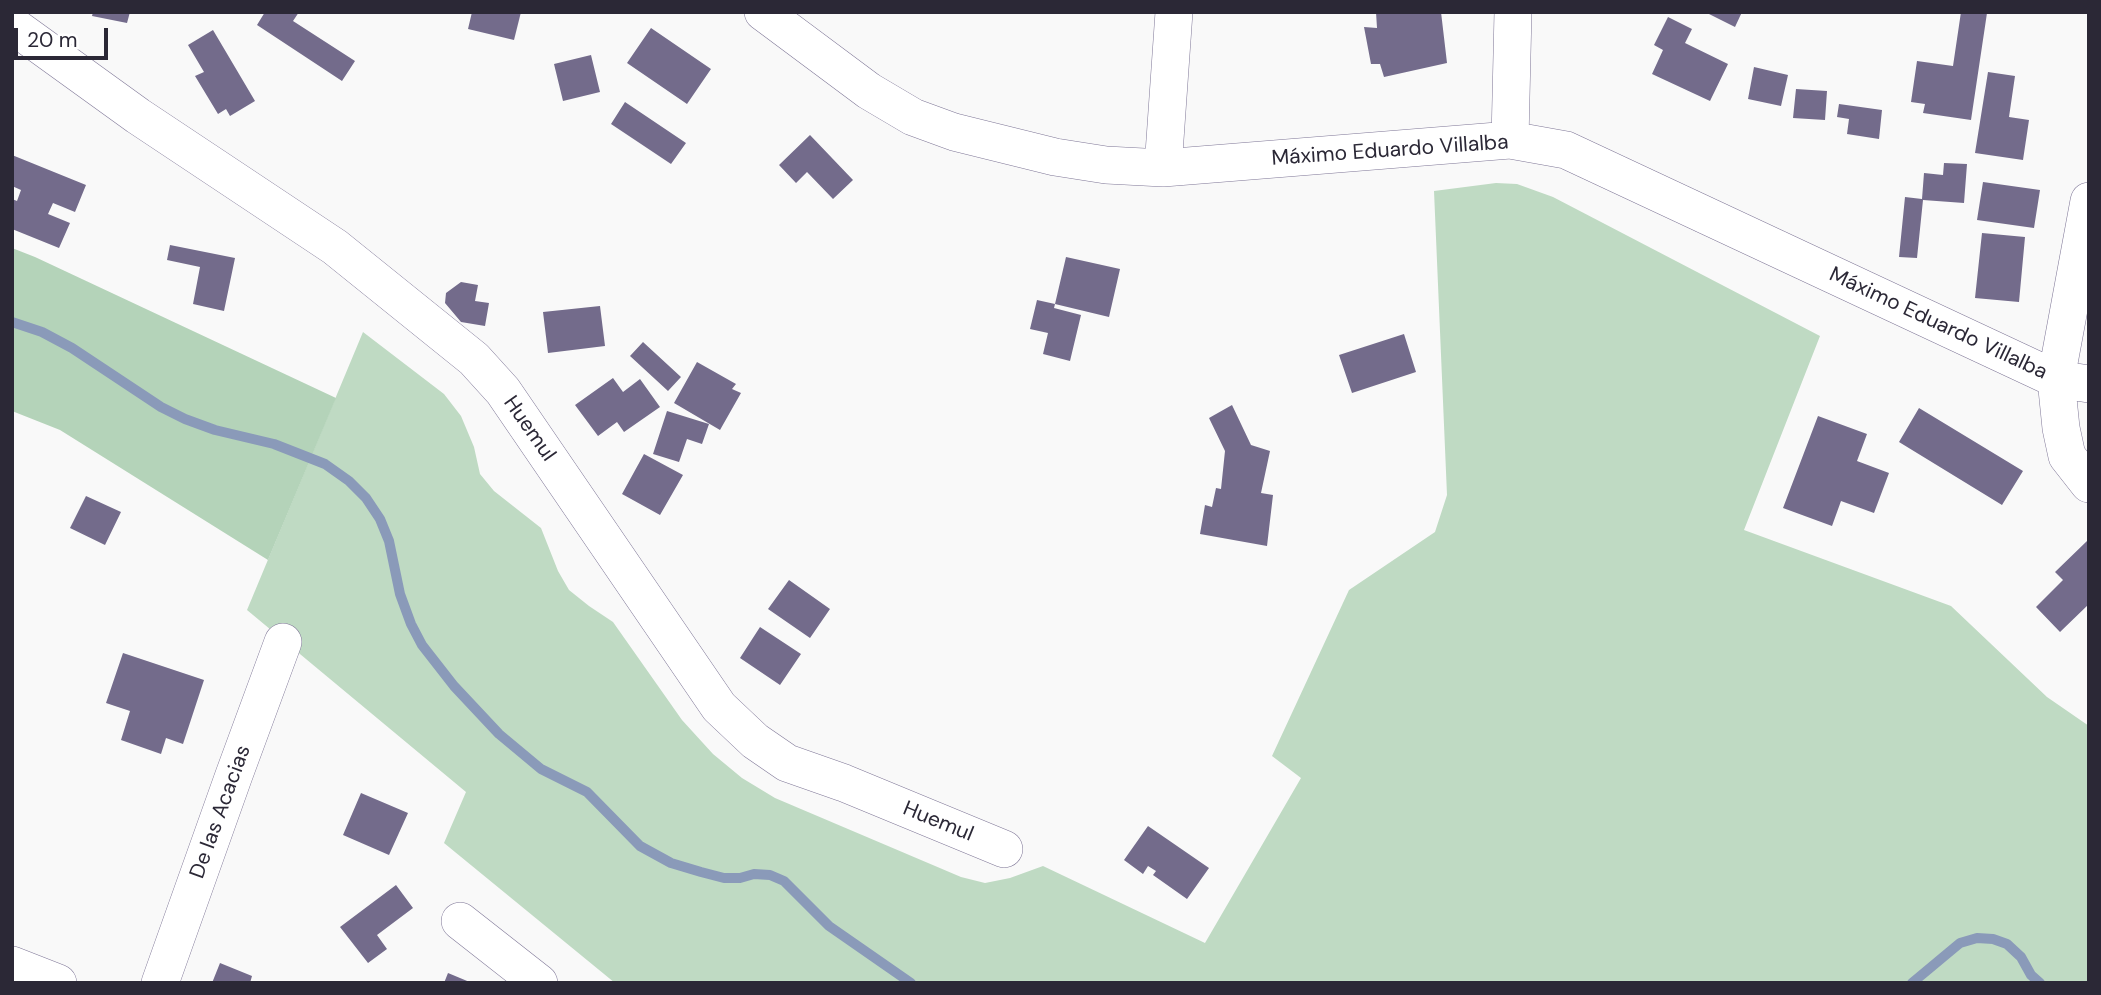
<!DOCTYPE html>
<meta charset="utf-8">
<style>
body{margin:0}
#map{position:relative;width:2101px;height:995px;overflow:hidden;background:#f9f9f9;font-family:"DM Sans",sans-serif}
canvas{display:block}
.frame{position:absolute;inset:0;border:14px solid #2b2836;pointer-events:none}
.scale{position:absolute;left:14px;top:28px;width:94px;height:32px;box-sizing:border-box;border:4px solid #2b2836;border-top:0;padding-left:9px;font-size:21px;line-height:24px;white-space:nowrap;color:#2b2836;-webkit-text-stroke:5px #fff;paint-order:stroke}
</style>
<div id="map">
<canvas width="2101" height="995"></canvas>
<div class="frame"></div>
<div class="scale">20 m</div>
</div>
<script>
const c = document.querySelector('canvas').getContext('2d');
c.lineJoin = 'round';
function paint(path, color) {
  c.fillStyle = color;
  c.fill(path, 'evenodd');
}
function toPath(rows) {
  const path = new Path2D();
  for (const r of rows) {
    path.moveTo(r[0], r[1]);
    for (let i = 2; i < r.length; i += 2) path.lineTo(r[i], r[i + 1]);
  }
  return path;
}
function strokePath(path, color, width, dash) {
  c.strokeStyle = color;
  c.lineWidth = width;
  c.lineCap = dash ? 'butt' : 'round';
  c.setLineDash(dash || []);
  c.stroke(path);
}
function write(font, color, halo, rows, align = 'center') {
  c.font = font + ' "DM Sans",sans-serif';
  c.lineWidth = 7;
  c.setLineDash([]);
  c.textBaseline = 'middle';
  c.strokeStyle = halo;
  c.fillStyle = color;
  for (const [text, x, y, turn = 0] of rows) {
    c.save();
    c.translate(x, y);
    c.rotate((+turn || 0) * Math.PI / 180);
    c.textAlign = isNaN(turn) ? turn : align;
    if (halo) c.strokeText(text, 0, 0);
    c.fillText(text, 0, 0);
    c.restore();
  }
}
const green = toPath([
 [1496,183,1517,184,1553,197,1820,336,1744,530,1951,606,2047,697,2089,726,2089,983,615,983,444,843,466,792,247,610,363,332,444,394,461,416,474,447,480,474,494,491,541,528,558,571,569,590,589,606,613,622,682,720,713,754,742,778,775,798,961,877,985,883,1010,878,1043,866,1205,943,1301,778,1272,756,1349,590,1435,532,1447,495,1434,191]
]);
const forest = toPath([
 [12,248,35,257,336,398,268,560,60,430,12,411]
]);
const stream = toPath([
 [12,322,42,332,72,348,161,407,185,419,215,430,274,444,325,464,349,481,366,498,380,519,389,541,400,594,411,624,422,645,454,686,499,734,541,769,587,792,640,846,671,863,701,872,724,878,740,878,754,874,770,875,784,881,829,926,911,983],
 [1912,983,1960,943,1977,938,1993,939,2007,944,2021,957,2031,975,2040,983]
]);
const building = toPath([
 [93,12,130,12,127,23,92,16],
 [265,12,299,12,293,21,355,61,342,81,257,25],
 [472,12,521,12,514,40,468,29],
 [1376,12,1441,12,1447,63,1384,77,1380,64,1371,64,1364,27,1377,28],
 [1705,12,1742,12,1735,27],
 [1961,12,1987,13,1971,120,1923,113,1925,104,1911,102,1917,61,1953,66],
 [1668,17,1692,29,1685,43,1728,64,1710,101,1652,74,1663,50,1654,45],
 [651,28,711,69,687,104,627,63],
 [213,30,255,101,230,116,226,109,218,114,195,76,204,72,188,45],
 [591,55,600,92,563,101,554,64],
 [1754,67,1788,75,1781,106,1748,99],
 [1988,72,2015,76,2009,117,2029,120,2023,160,1975,153],
 [1796,89,1827,91,1825,120,1793,118],
 [625,102,686,143,671,164,611,124],
 [1839,104,1882,110,1879,139,1847,134,1849,119,1837,117],
 [810,135,853,180,833,199,807,172,796,183,779,165],
 [12,155,86,185,75,212,53,203,48,214,70,223,59,248,12,229,12,199,17,201,21,190,12,186],
 [1944,163,1967,164,1964,203,1923,200,1917,258,1899,257,1905,197,1922,199,1924,173,1943,175],
 [1983,182,2040,190,2034,228,1977,220],
 [1982,233,2025,237,2019,302,1975,298],
 [170,245,235,258,224,311,193,304,200,267,167,260],
 [1066,257,1120,269,1109,317,1055,304],
 [461,282,478,285,475,301,489,303,485,326,461,322,445,303,446,293],
 [1037,300,1055,304,1054,308,1081,315,1070,361,1043,354,1048,333,1030,329],
 [600,306,605,346,548,353,543,312],
 [1404,334,1416,372,1352,393,1339,355],
 [643,342,681,377,668,391,630,356],
 [697,362,736,384,732,389,741,393,720,430,674,403],
 [613,378,623,392,640,379,660,407,624,432,617,422,598,436,575,405],
 [1232,405,1251,445,1270,451,1261,493,1273,495,1267,546,1200,534,1205,505,1212,507,1216,488,1221,489,1225,451,1209,418],
 [1919,408,2023,471,2002,505,1899,442],
 [667,411,709,424,702,444,687,439,679,462,653,454],
 [1818,416,1867,434,1857,461,1889,473,1874,513,1841,501,1832,526,1783,508],
 [644,454,683,475,660,515,622,494],
 [86,496,121,512,105,545,70,528],
 [2087,541,2089,543,2089,604,2060,632,2036,607,2063,580,2055,572],
 [789,580,830,609,810,638,768,609],
 [760,627,801,654,780,685,740,658],
 [123,653,204,680,183,744,166,738,161,754,121,740,130,711,106,703],
 [361,793,408,813,389,855,343,835],
 [1148,826,1209,868,1187,899,1153,875,1156,871,1148,866,1143,874,1124,860],
 [396,885,413,908,377,935,387,949,368,963,340,927],
 [220,963,252,976,250,983,212,983],
 [448,973,472,983,444,983]
]);
const minor = toPath([
 [763,12,869,91,913,117,954,132,1055,157,1106,165,1163,168,1510,140,1566,150,2056,379,2089,384],
 [12,25,138,116,335,247,474,359,503,391,719,707,755,741,787,763,844,783,1004,849],
 [1510,140,1513,12],
 [1163,168,1174,12],
 [2089,201,2056,379,2061,428,2067,456,2089,484],
 [460,921,539,983],
 [12,965,58,983],
 [160,983,234,775,283,642]
]);
const streetNames = [
 ["Máximo Eduardo Villalba",1390,151,-4],
 ["Máximo Eduardo Villalba",1938,324,25],
 ["Huemul",529,429,55],
 ["De las Acacias",221,812,-70],
 ["Huemul",938,822,22]
];
paint(green, '#bfdac3');
paint(forest, '#b4d3b9');
strokePath(stream, '#8a9ab9', 10);
paint(building, '#736b8b');
strokePath(minor, '#7f7797', 38);
strokePath(minor, '#fff', 37);
write('21px', '#2b2836', '#fff', streetNames);
</script>
